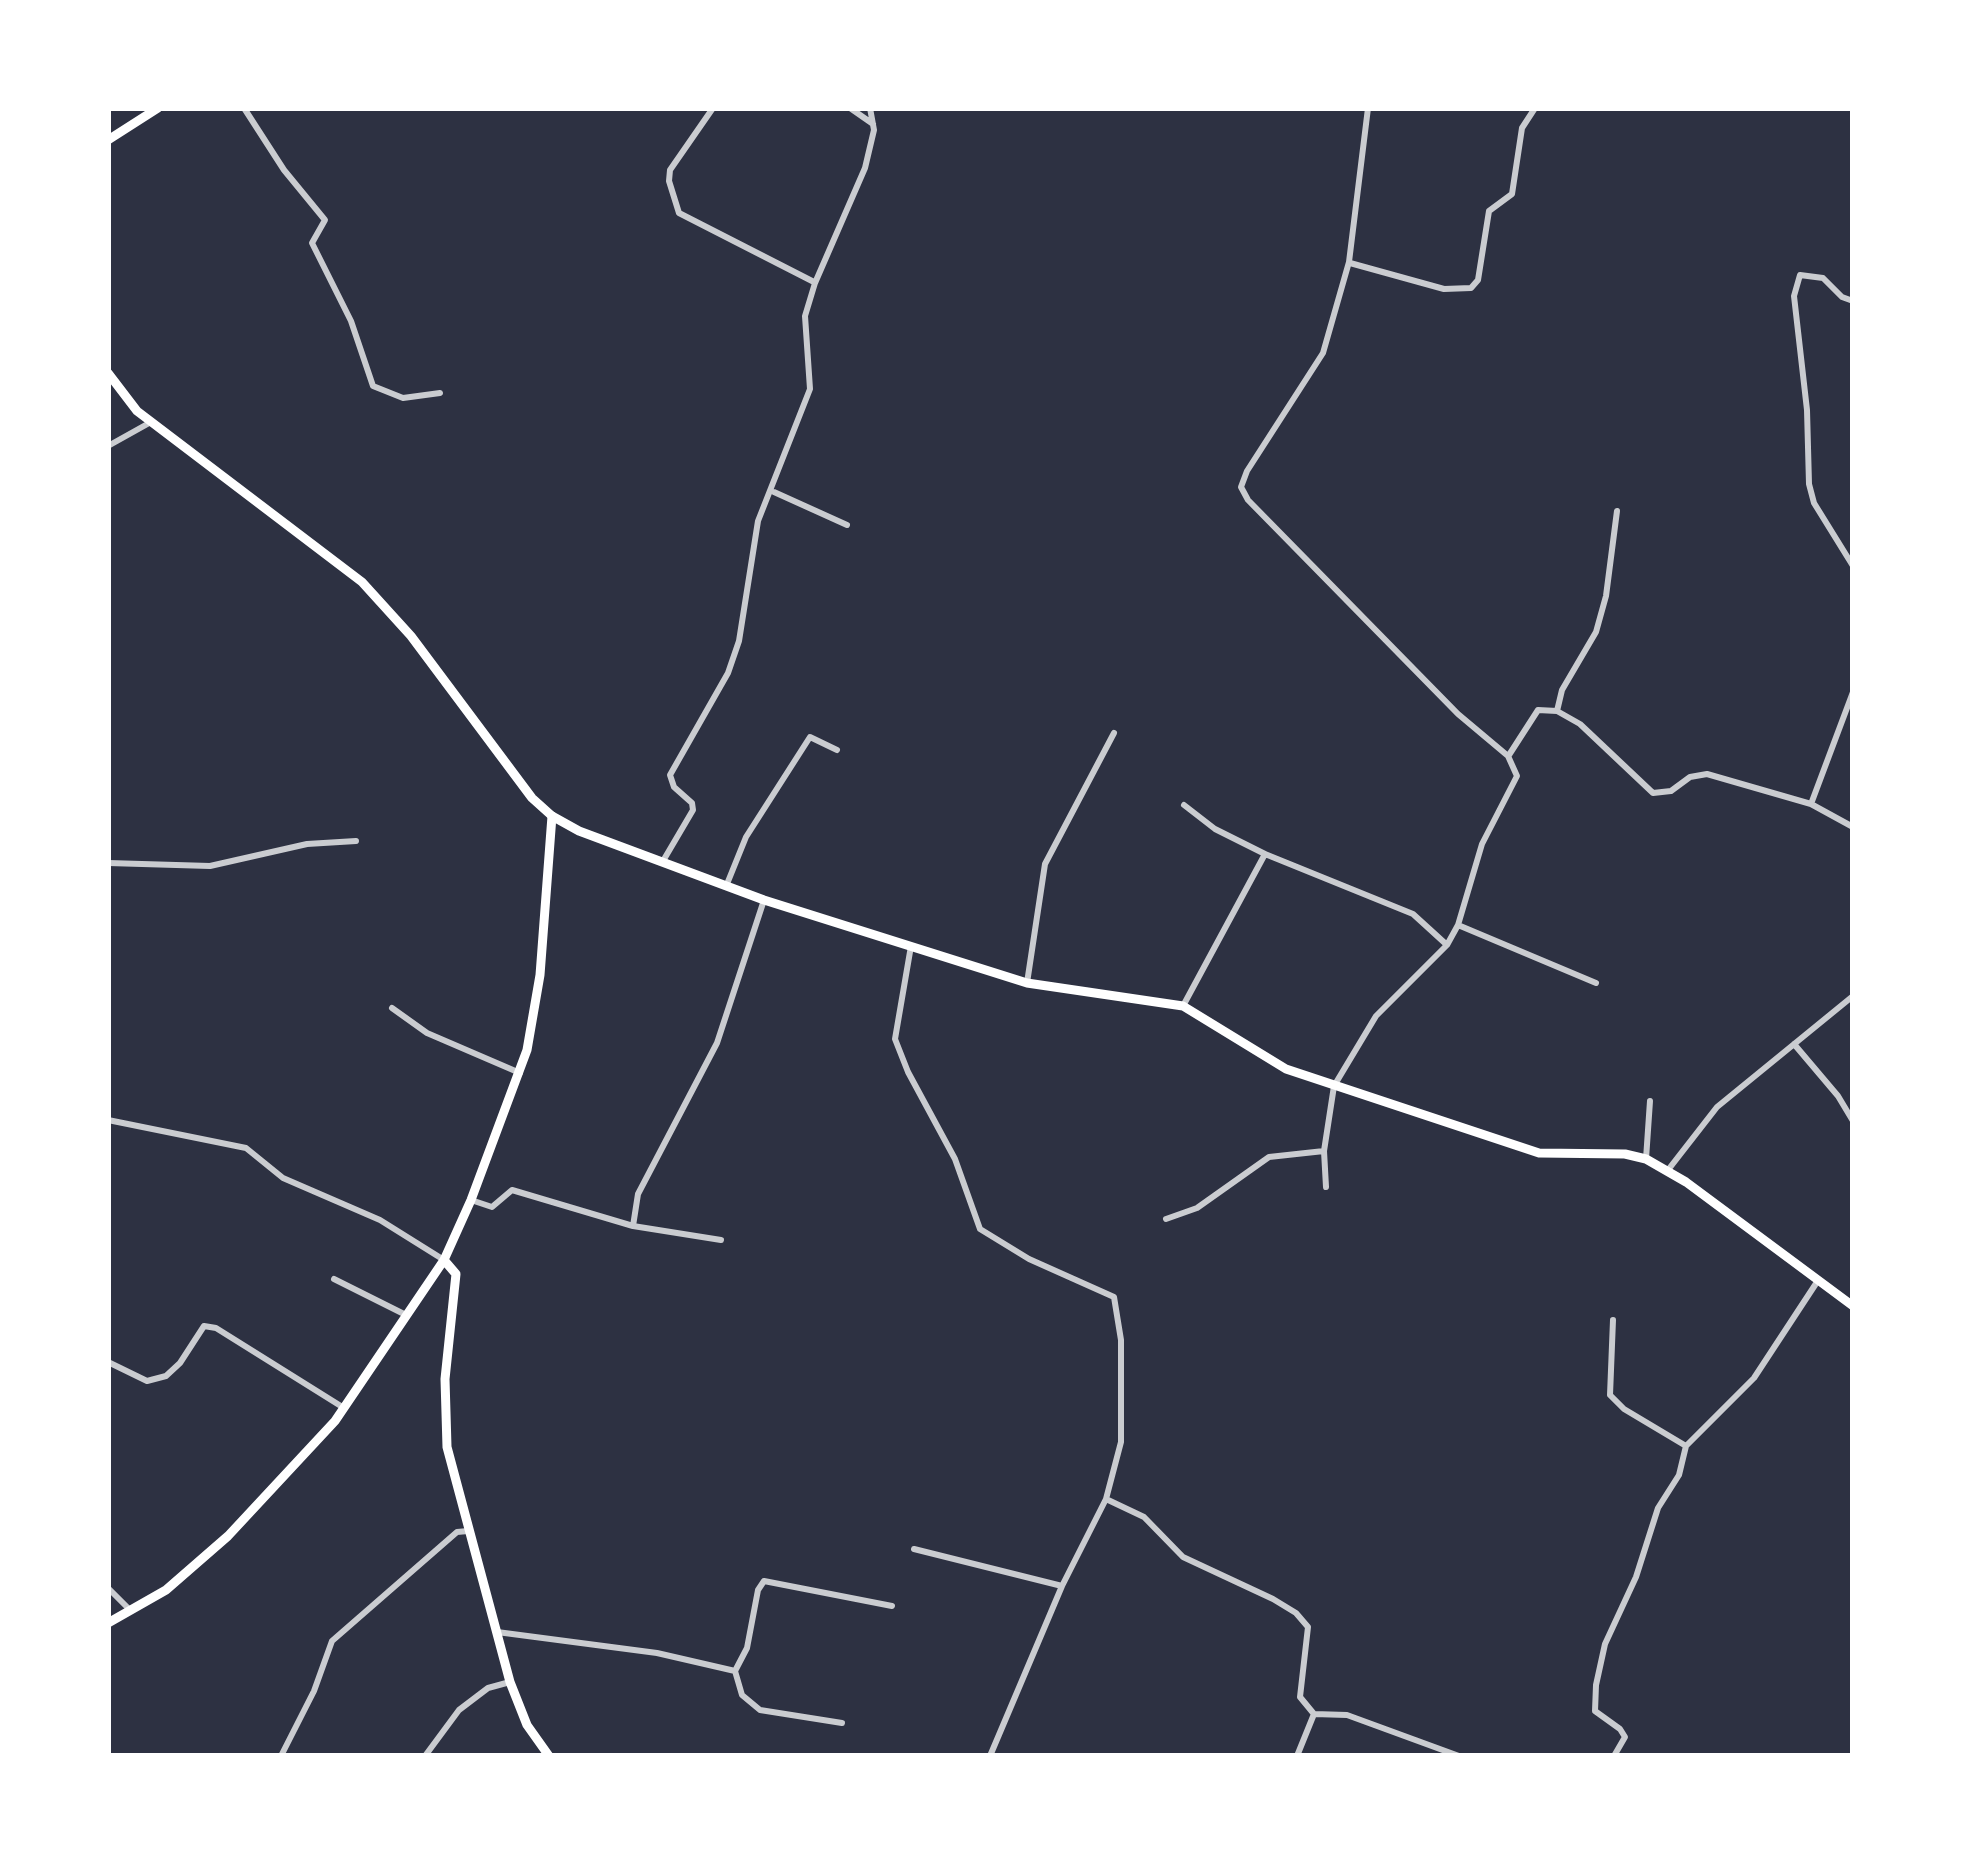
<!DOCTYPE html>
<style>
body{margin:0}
#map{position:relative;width:1961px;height:1864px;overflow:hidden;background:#2d3142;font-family:"Nunito Sans",sans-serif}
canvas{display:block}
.frame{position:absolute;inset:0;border:111px solid #fff;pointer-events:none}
</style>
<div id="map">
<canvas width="1961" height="1864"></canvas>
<div class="frame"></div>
</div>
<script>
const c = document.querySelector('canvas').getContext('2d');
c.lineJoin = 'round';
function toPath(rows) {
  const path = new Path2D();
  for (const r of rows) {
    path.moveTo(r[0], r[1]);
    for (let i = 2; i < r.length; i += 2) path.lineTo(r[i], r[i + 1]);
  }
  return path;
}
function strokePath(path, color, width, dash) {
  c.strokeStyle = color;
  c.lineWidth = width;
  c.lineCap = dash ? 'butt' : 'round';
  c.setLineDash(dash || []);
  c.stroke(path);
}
const minor = toPath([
 [244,108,284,170,325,220,312,243,351,321,373,386,403,398,440,393],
 [713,108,670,170,669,181,679,213,814,282],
 [850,108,873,124],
 [1350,263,1444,289,1471,288,1478,280,1489,211,1512,194,1522,128,1535,108],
 [1853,301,1842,297,1823,278,1800,275,1794,296,1807,410,1809,484,1814,503,1853,566],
 [108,446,151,422],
 [774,492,847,525],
 [1557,711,1562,690,1596,632,1606,596,1617,511],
 [1509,755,1538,710,1557,711,1580,724,1653,793,1671,791,1690,777,1707,774,1811,804,1853,692],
 [1811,804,1853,827],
 [1184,805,1215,829,1265,854],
 [663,861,693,810,692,803,674,787,670,775,728,673,739,641,758,521,810,389,805,316,815,283,865,168,874,130,870,108],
 [108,863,210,866,307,844,356,841],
 [727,884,746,837,810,737,837,750],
 [1458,925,1596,983],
 [911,946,895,1039,908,1072,955,1159,980,1229,1029,1259,1114,1297,1121,1340,1121,1442,1106,1499,1144,1517,1183,1557,1273,1599,1296,1613,1308,1627,1300,1697,1314,1714,1297,1756],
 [1027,983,1045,864,1114,733],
 [1183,1006,1265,854,1413,914,1447,945],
 [392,1008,427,1033,520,1073],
 [1794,1044,1838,1096,1853,1121],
 [108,1120,246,1148,283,1178,380,1220,444,1260],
 [1646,1159,1650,1101],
 [1668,1170,1717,1107,1853,996],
 [1326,1187,1324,1151,1334,1086,1376,1016,1447,945,1458,925,1482,844,1517,776,1508,756,1458,714,1248,500,1241,487,1247,471,1323,353,1349,262,1368,108],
 [471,1200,492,1207,512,1190,633,1226,638,1194,717,1043,764,900],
 [1166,1219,1197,1208,1269,1157,1324,1151],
 [633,1226,721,1240],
 [334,1279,406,1315],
 [1613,1320,1610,1395,1624,1409,1686,1446],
 [108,1362,147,1381,166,1376,180,1363,204,1326,216,1328,344,1408],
 [914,1549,1062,1586],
 [108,1588,131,1611],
 [497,1632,657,1653,735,1671],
 [1314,1714,1347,1715,1459,1756],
 [842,1723,760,1710,742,1695,735,1671,747,1648,758,1590,764,1581,892,1606],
 [281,1756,314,1691,332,1641,457,1532,468,1531],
 [425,1756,459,1710,488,1688,510,1682],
 [990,1756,1062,1586,1106,1499],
 [1614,1756,1625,1737,1620,1729,1595,1711,1596,1685,1605,1644,1636,1577,1658,1508,1679,1475,1686,1446,1754,1378,1817,1282]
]);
const secondary = toPath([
 [108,140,158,108],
 [444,1260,456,1274,445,1379,447,1447,510,1682,527,1725,549,1756],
 [108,1623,166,1590,228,1536,335,1421,444,1260,471,1200,527,1050,540,975,552,816]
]);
const primary = toPath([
 [108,373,137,411,362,582,411,636,532,798,552,816,579,831,764,900,1027,983,1183,1006,1286,1069,1539,1153,1625,1154,1646,1159,1686,1182,1853,1306]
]);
strokePath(minor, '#caccd0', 6);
strokePath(secondary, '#fff', 9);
strokePath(primary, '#fff', 9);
</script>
